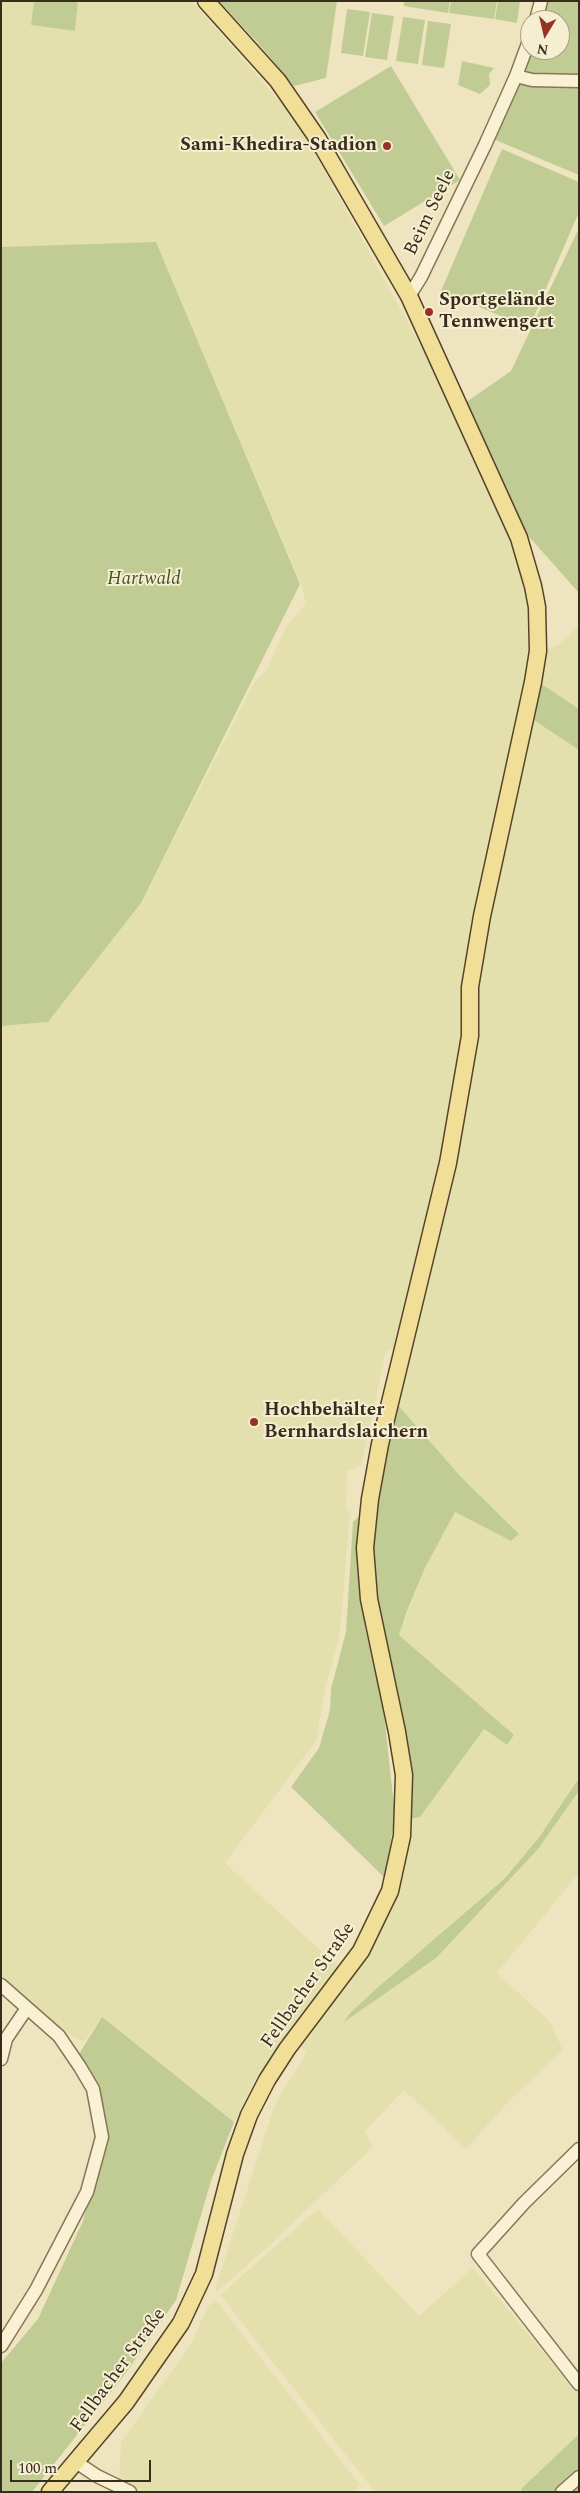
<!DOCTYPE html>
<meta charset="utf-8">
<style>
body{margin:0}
#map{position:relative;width:580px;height:2493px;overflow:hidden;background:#eee5c0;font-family:Spectral,serif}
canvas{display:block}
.frame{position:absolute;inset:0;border:2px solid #372c1d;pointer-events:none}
.north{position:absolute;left:520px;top:10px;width:50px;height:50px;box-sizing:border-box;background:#f6eed0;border:1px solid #aaa088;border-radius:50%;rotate:189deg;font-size:14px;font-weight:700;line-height:20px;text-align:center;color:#372c1d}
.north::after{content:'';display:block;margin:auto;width:18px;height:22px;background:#973127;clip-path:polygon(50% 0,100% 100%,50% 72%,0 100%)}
.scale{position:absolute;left:10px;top:2460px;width:141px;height:22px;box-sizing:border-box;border:2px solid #372c1d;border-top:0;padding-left:6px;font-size:15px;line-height:18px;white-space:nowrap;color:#372c1d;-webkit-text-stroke:4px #f6eed0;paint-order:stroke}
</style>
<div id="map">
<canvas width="580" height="2493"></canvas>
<div class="frame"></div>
<div class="north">N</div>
<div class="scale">100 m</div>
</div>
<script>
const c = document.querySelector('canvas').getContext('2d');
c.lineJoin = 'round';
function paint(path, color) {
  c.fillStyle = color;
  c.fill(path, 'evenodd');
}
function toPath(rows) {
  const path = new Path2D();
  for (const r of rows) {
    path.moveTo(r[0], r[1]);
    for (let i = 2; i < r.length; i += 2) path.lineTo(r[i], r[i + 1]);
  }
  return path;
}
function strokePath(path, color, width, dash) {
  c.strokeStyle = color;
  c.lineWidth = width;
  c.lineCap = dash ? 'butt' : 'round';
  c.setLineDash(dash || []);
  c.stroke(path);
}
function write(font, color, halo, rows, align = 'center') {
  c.font = font + ' Spectral,serif';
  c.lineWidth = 4;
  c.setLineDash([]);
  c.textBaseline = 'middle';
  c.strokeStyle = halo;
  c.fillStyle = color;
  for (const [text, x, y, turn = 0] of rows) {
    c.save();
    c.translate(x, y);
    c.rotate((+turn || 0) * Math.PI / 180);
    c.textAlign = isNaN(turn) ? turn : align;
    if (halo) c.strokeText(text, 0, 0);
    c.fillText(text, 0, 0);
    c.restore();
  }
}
const farmland = toPath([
 [1,1,34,1,31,25,75,31,78,1,192,1,298,122,457,412,522,558,531,610,529,675,467,976,459,1068,439,1170,398,1347,386,1351,361,1466,347,1471,346,1507,350,1514,340,1633,325,1690,316,1741,225,1863,342,1970,255,2080,234,2122,102,2017,84,2042,68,2034,1,1979,1,1026,48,1022,141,903,254,683,268,668,284,630,306,603,301,584,156,243,1,247],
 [579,625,579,709,540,683,544,652,559,644],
 [532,719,579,750,579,1778,540,1836,503,1879,376,1989,349,2014,345,2021,538,1849,579,1791,579,1873,497,1973,549,2021,563,2050,509,2101,466,2149,404,2090,365,2131,373,2147,275,2240,217,2292,215,2289,275,2104,307,2052,299,2046,350,1977,411,1819,420,1817,484,1729,506,1745,514,1735,399,1635,425,1568,455,1512,511,1541,518,1534,462,1478,397,1404,474,1049,479,979,498,873],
 [318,2209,419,2316,473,2268,579,2395,579,2434,521,2489,523,2492,375,2492,220,2295],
 [215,2299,360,2485,354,2492,145,2492,119,2481,121,2442,191,2344,207,2308]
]);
const green = toPath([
 [34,1,78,1,75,31,31,25],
 [219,1,337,1,326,78,294,86,257,42],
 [404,1,450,1,448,13,404,6],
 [451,1,497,1,494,19,449,13],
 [498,1,520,1,517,23,495,19],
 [546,1,579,1,579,175,493,139,530,50,560,50,560,20,540,20],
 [347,9,370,12,363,56,341,53],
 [372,13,394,16,387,60,365,57],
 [403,17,425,20,418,64,396,61],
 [428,21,451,24,444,68,422,65],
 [462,61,494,68,489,74,490,85,480,94,458,85],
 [391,66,460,180,384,226,315,112],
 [502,149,579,182,579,212,529,328,441,291],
 [579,228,579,593,524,531,465,403,511,371],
 [156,242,300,584,141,903,48,1022,1,1026,1,247],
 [540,683,579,709,579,750,532,719],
 [397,1404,462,1478,519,1534,511,1541,455,1512,425,1568,407,1611,399,1635,514,1735,507,1745,484,1729,420,1817,411,1819,377,1618,370,1542,375,1506],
 [358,1517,358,1553,366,1633,381,1687,395,1815,385,1878,291,1787,319,1748,330,1710,331,1689,346,1632,353,1522],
 [579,1778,579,1791,538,1849,436,1958,344,2022,349,2014,376,1989,504,1879,540,1836],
 [102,2017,234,2122,211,2181,176,2300,125,2374,32,2492,1,2492,1,2363,38,2319,83,2221,105,2137,100,2091,79,2054],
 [579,2434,579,2492,523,2492,521,2489]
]);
const minor = toPath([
 [536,20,541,1],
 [516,76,532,80,579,81],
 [409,296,421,277,485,145,516,76,530,38],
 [1,1985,59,2036,80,2067,93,2089,102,2137,87,2192,36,2290,1,2346],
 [1,2059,6,2039,27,2008],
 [579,2149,524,2203,478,2254,579,2384],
 [76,2462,97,2476,130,2492],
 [562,2492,579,2477]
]);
const major = toPath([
 [50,2492,126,2402,181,2323,204,2274,235,2154,249,2115,267,2080,287,2049,361,1951,390,1891,402,1836,404,1775,397,1732,369,1599,365,1548,370,1499,380,1444,448,1163,470,1036,470,987,482,916,533,682,538,651,537,607,533,586,519,538,409,296,318,139,278,81,206,1]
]);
const markers = [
 [387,146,5,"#973127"],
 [429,312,5,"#973127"],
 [254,1422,5,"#973127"]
];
const poiNames = [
 ["Sami-Khedira-Stadion",377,146,"right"],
 ["Sportgelände",439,301],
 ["Tennwengert",439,323],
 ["Hochbehälter",264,1411],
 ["Bernhardslaichern",264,1433]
];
const streetNames = [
 ["Beim Seele",431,213,-64],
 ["Fellbacher Straße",309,1986,-55],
 ["Fellbacher Straße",119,2371,-54]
];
const parkNames = [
 ["Hartwald",144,580]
];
paint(farmland, '#e4e0ae');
paint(green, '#c0cc94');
strokePath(minor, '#877658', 15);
strokePath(major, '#55432c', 19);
strokePath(minor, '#f9f1d3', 12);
strokePath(major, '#f2df97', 16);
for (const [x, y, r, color] of markers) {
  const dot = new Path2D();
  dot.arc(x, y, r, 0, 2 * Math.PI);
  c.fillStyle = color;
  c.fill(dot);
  strokePath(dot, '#f6eed0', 2);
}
write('bold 19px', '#372c1d', '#f6eed0', poiNames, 'left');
write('19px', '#372c1d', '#f6eed0', streetNames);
write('italic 19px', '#435423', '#f6eed0', parkNames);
</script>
